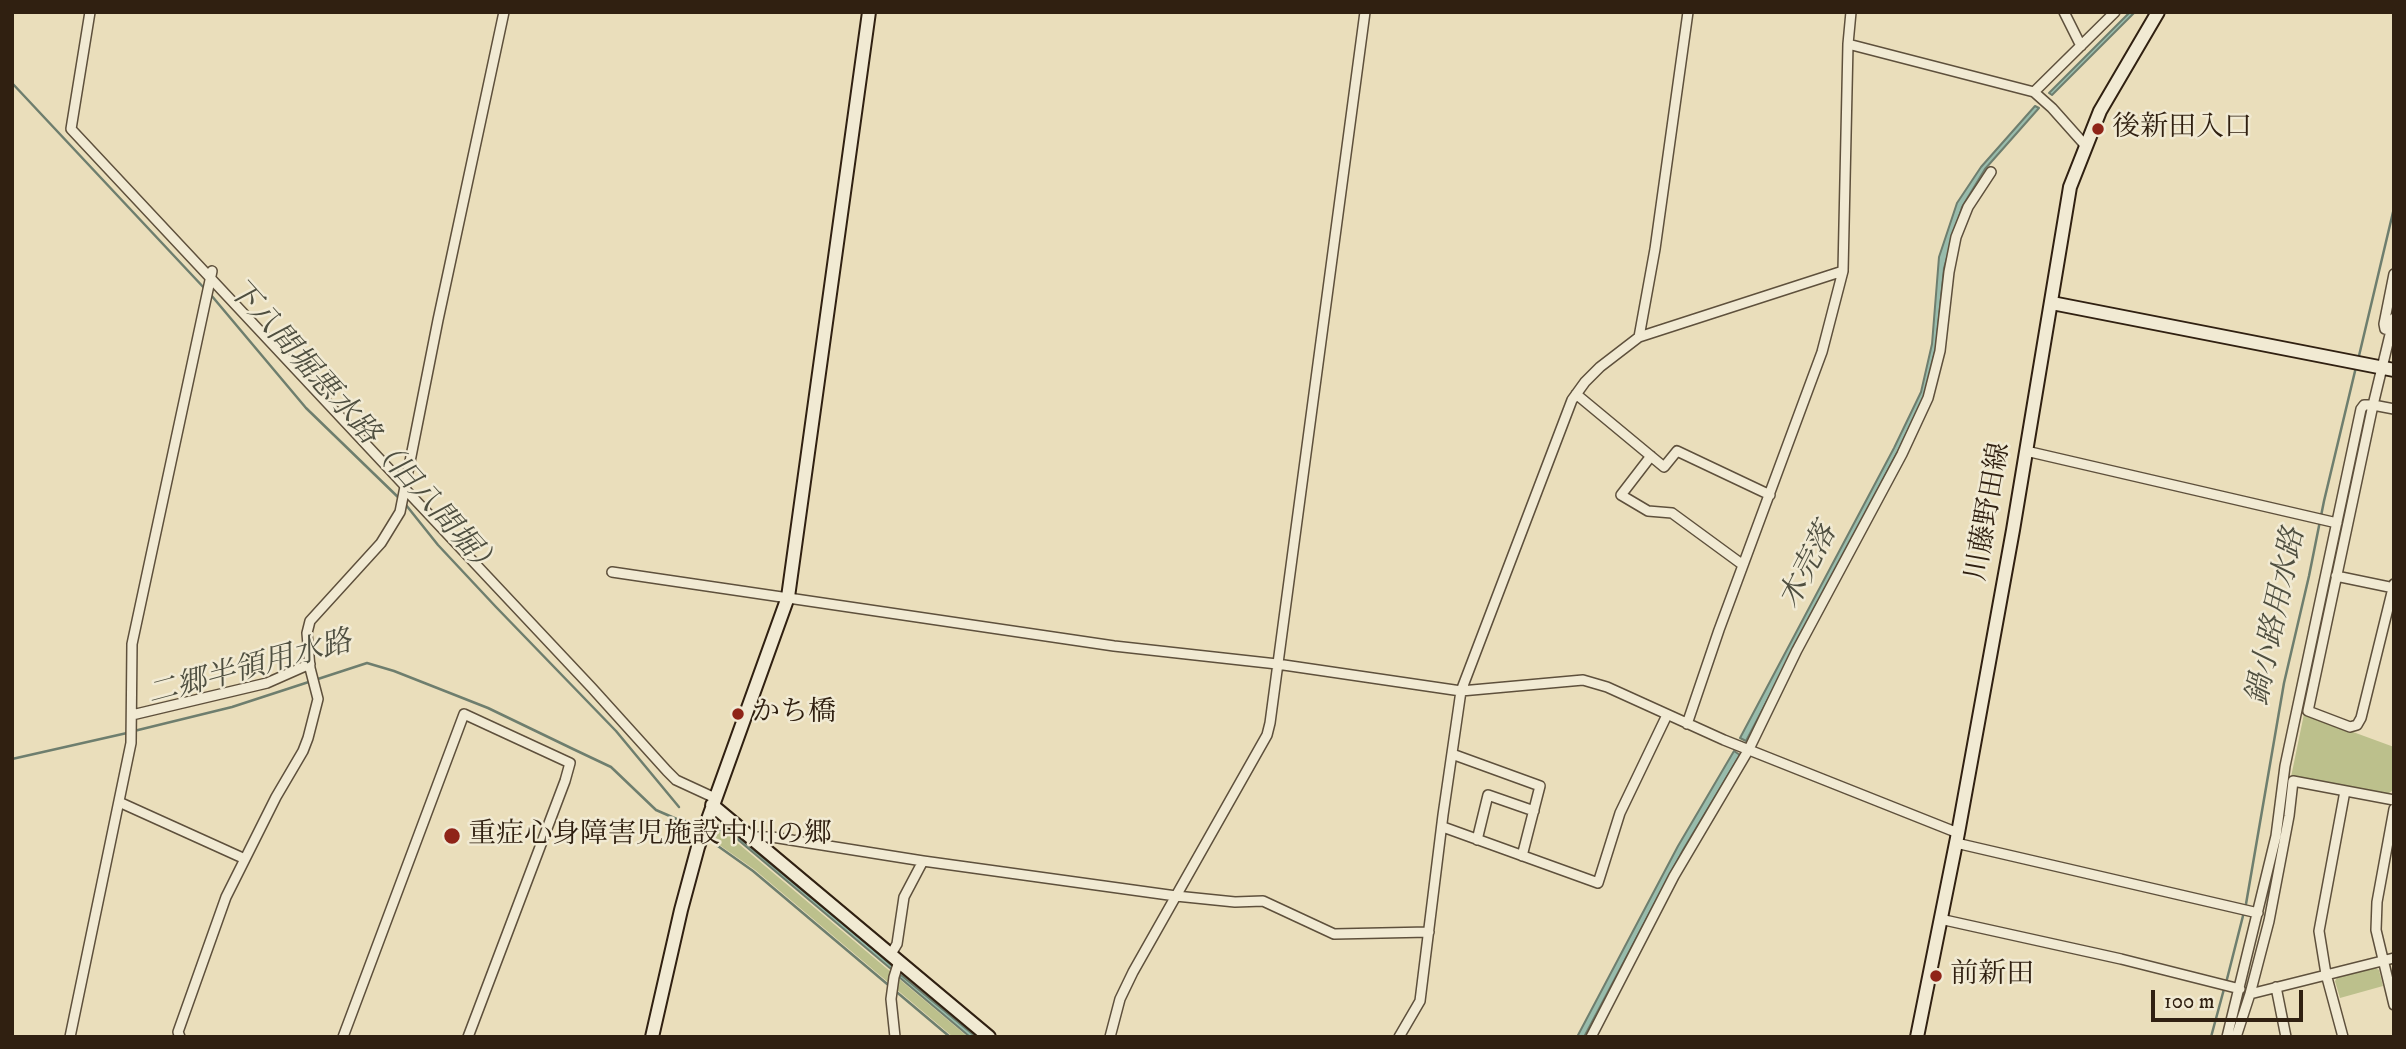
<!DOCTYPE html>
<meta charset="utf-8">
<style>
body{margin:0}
#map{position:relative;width:2406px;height:1049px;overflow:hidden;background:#eadebb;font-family:"IM FELL DW Pica",serif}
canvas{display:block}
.frame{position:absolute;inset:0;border:14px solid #302011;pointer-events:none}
.scale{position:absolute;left:2151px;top:990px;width:152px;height:32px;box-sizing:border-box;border:4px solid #302011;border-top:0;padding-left:9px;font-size:21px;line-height:24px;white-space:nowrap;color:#302011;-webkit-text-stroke:5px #f1ead3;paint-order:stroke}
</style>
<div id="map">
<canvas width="2406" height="1049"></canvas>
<div class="frame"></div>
<div class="scale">100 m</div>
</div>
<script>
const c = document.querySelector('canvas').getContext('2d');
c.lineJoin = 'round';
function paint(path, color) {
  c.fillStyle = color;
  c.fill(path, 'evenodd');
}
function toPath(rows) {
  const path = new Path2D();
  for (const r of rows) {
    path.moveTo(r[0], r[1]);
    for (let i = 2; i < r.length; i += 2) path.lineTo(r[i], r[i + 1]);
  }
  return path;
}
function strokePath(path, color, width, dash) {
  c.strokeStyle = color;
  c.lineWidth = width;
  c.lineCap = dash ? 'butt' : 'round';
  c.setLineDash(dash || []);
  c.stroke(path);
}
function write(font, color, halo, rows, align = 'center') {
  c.font = font + ' "IM FELL DW Pica","Noto Serif JP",serif';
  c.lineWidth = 5;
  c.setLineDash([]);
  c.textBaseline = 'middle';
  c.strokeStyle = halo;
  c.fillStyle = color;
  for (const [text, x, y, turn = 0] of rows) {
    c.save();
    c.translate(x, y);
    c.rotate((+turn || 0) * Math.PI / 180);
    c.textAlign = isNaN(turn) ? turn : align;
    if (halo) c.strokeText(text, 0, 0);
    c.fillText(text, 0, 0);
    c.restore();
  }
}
const green = toPath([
 [2304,714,2394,747,2392,791,2389,793,2382,793,2291,777],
 [711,829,727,834,968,1037,953,1037,755,870,708,837],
 [2374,967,2379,970,2383,986,2340,998,2335,981,2337,978]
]);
const water = toPath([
 [2130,12,2135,12,2052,95,2049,93,2130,12],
 [2035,106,2039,108,1985,169,1962,207,1944,268,1936,347,1925,395,1898,451,1746,741,1740,738,1894,448,1921,392,1932,344,1939,257,1957,203,1981,167,2035,106],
 [1734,751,1740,755,1683,850,1584,1037,1577,1037,1678,846,1734,751],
 [720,822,873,949,892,966,891,969,730,833,715,829,720,822],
 [901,975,976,1037,970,1037,899,977,901,975]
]);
const stream = toPath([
 [12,83,206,290],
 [211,295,306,408,401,500],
 [2358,360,2394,208],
 [406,505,438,545,496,607,616,731,679,807],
 [134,731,232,707,367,663,394,671,488,708,573,749,611,767,656,810,679,820,702,824],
 [12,759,127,733],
 [708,839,753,871,950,1037],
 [2226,983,2246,904,2284,683,2309,576,2324,501,2356,367],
 [2211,1037,2224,989]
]);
const street = toPath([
 [90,12,71,129,405,486],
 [2064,12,2081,46],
 [1848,44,2034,92,2052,108,2085,145],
 [2034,92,2115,12],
 [2394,274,2384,324,2385,329,2394,331],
 [1639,337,1655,249,1688,12],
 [1576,394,1664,467,1677,451,1770,495],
 [2394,409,2373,405,2308,711,2350,727,2357,725,2361,718,2394,584],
 [2026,451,2337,523],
 [1651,456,1621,495,1648,511,1672,513,1743,565],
 [405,489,592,688,667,771,676,780,715,798],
 [612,572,1114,646,1277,664,1461,691,1583,680,1607,687,1724,740,1958,833],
 [2336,576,2394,588],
 [132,715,267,683,310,664],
 [1687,724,1719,630,1822,352,1843,271,1848,44,1851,12],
 [1452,754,1540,786,1522,856],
 [2394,800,2293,781,2289,816,2269,921,2250,994,2394,958],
 [119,802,245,859],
 [2394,809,2377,902,2376,930,2394,1005],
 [1443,827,1598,883,1620,813,1667,715],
 [753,837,772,837,923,861,1176,896,1235,902,1263,901,1334,934,1429,932],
 [1477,840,1488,795,1534,811],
 [1956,843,2258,913],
 [1940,919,2121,959,2240,989],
 [891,954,897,944,904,897,923,861],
 [2276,987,2286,1037],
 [70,1037,131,743,132,644,212,271],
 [180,1037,178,1032,226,897,276,797,303,751,308,738,318,699,310,668,307,633,310,621,381,543,400,512,438,320,504,12],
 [343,1037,464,714,570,763,565,781,468,1037],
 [895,1037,891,999,894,977,899,961],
 [1110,1037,1120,999,1133,972,1267,735,1270,723,1365,12],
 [1399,1037,1420,1001,1443,815,1461,691,1572,400,1585,382,1600,367,1639,337,1843,271],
 [1591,1037,1674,876,1749,749,1797,650,1902,454,1928,398,1940,351,1949,272,1956,237,1968,207,1991,172],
 [2227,1037,2276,836,2285,766,2361,409,2364,405,2373,405,2394,318],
 [2236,1037,2250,994],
 [2343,1037,2326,974,2319,931,2345,791]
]);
const secondary = toPath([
 [2052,303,2394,370],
 [712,805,989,1037],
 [652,1037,681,910,698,847,788,597,869,12],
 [1917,1037,1958,833,2013,530,2070,187,2100,111,2158,12]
]);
const markers = [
 [2098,129,7,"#8f2418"],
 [738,714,7,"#8f2418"],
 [452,836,9,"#8f2418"],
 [1936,976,7,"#8f2418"]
];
const poiNames = [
 ["後新田入口",2112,129],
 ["かち橋",752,714],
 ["重症心身障害児施設中川の郷",468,836],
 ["前新田",1950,976]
];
const streetNames = [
 ["川藤野田線",1990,512,-80]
];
const waterNames = [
 ["下八間堀悪水路（旧八間堀）",362,430,48],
 ["木売落",1810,567,-63],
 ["鍋小路用水路",2278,617,-78],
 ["二郷半領用水路",250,670,-15]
];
paint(green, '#bcc08c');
paint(water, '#98bcac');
strokePath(water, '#6e7e6e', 2);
strokePath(stream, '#6e7e6e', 2.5);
strokePath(street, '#5e503c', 12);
strokePath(secondary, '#302011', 16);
strokePath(street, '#f1ead3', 9);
strokePath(secondary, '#f1ead3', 12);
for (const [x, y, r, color] of markers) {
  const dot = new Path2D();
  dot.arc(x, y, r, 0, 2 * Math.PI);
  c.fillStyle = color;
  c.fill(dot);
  strokePath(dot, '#f1ead3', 2.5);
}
write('28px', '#302011', '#f1ead3', poiNames, 'left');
write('28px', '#302011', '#f1ead3', streetNames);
write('italic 30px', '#4f4f40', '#f1ead3', waterNames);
</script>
